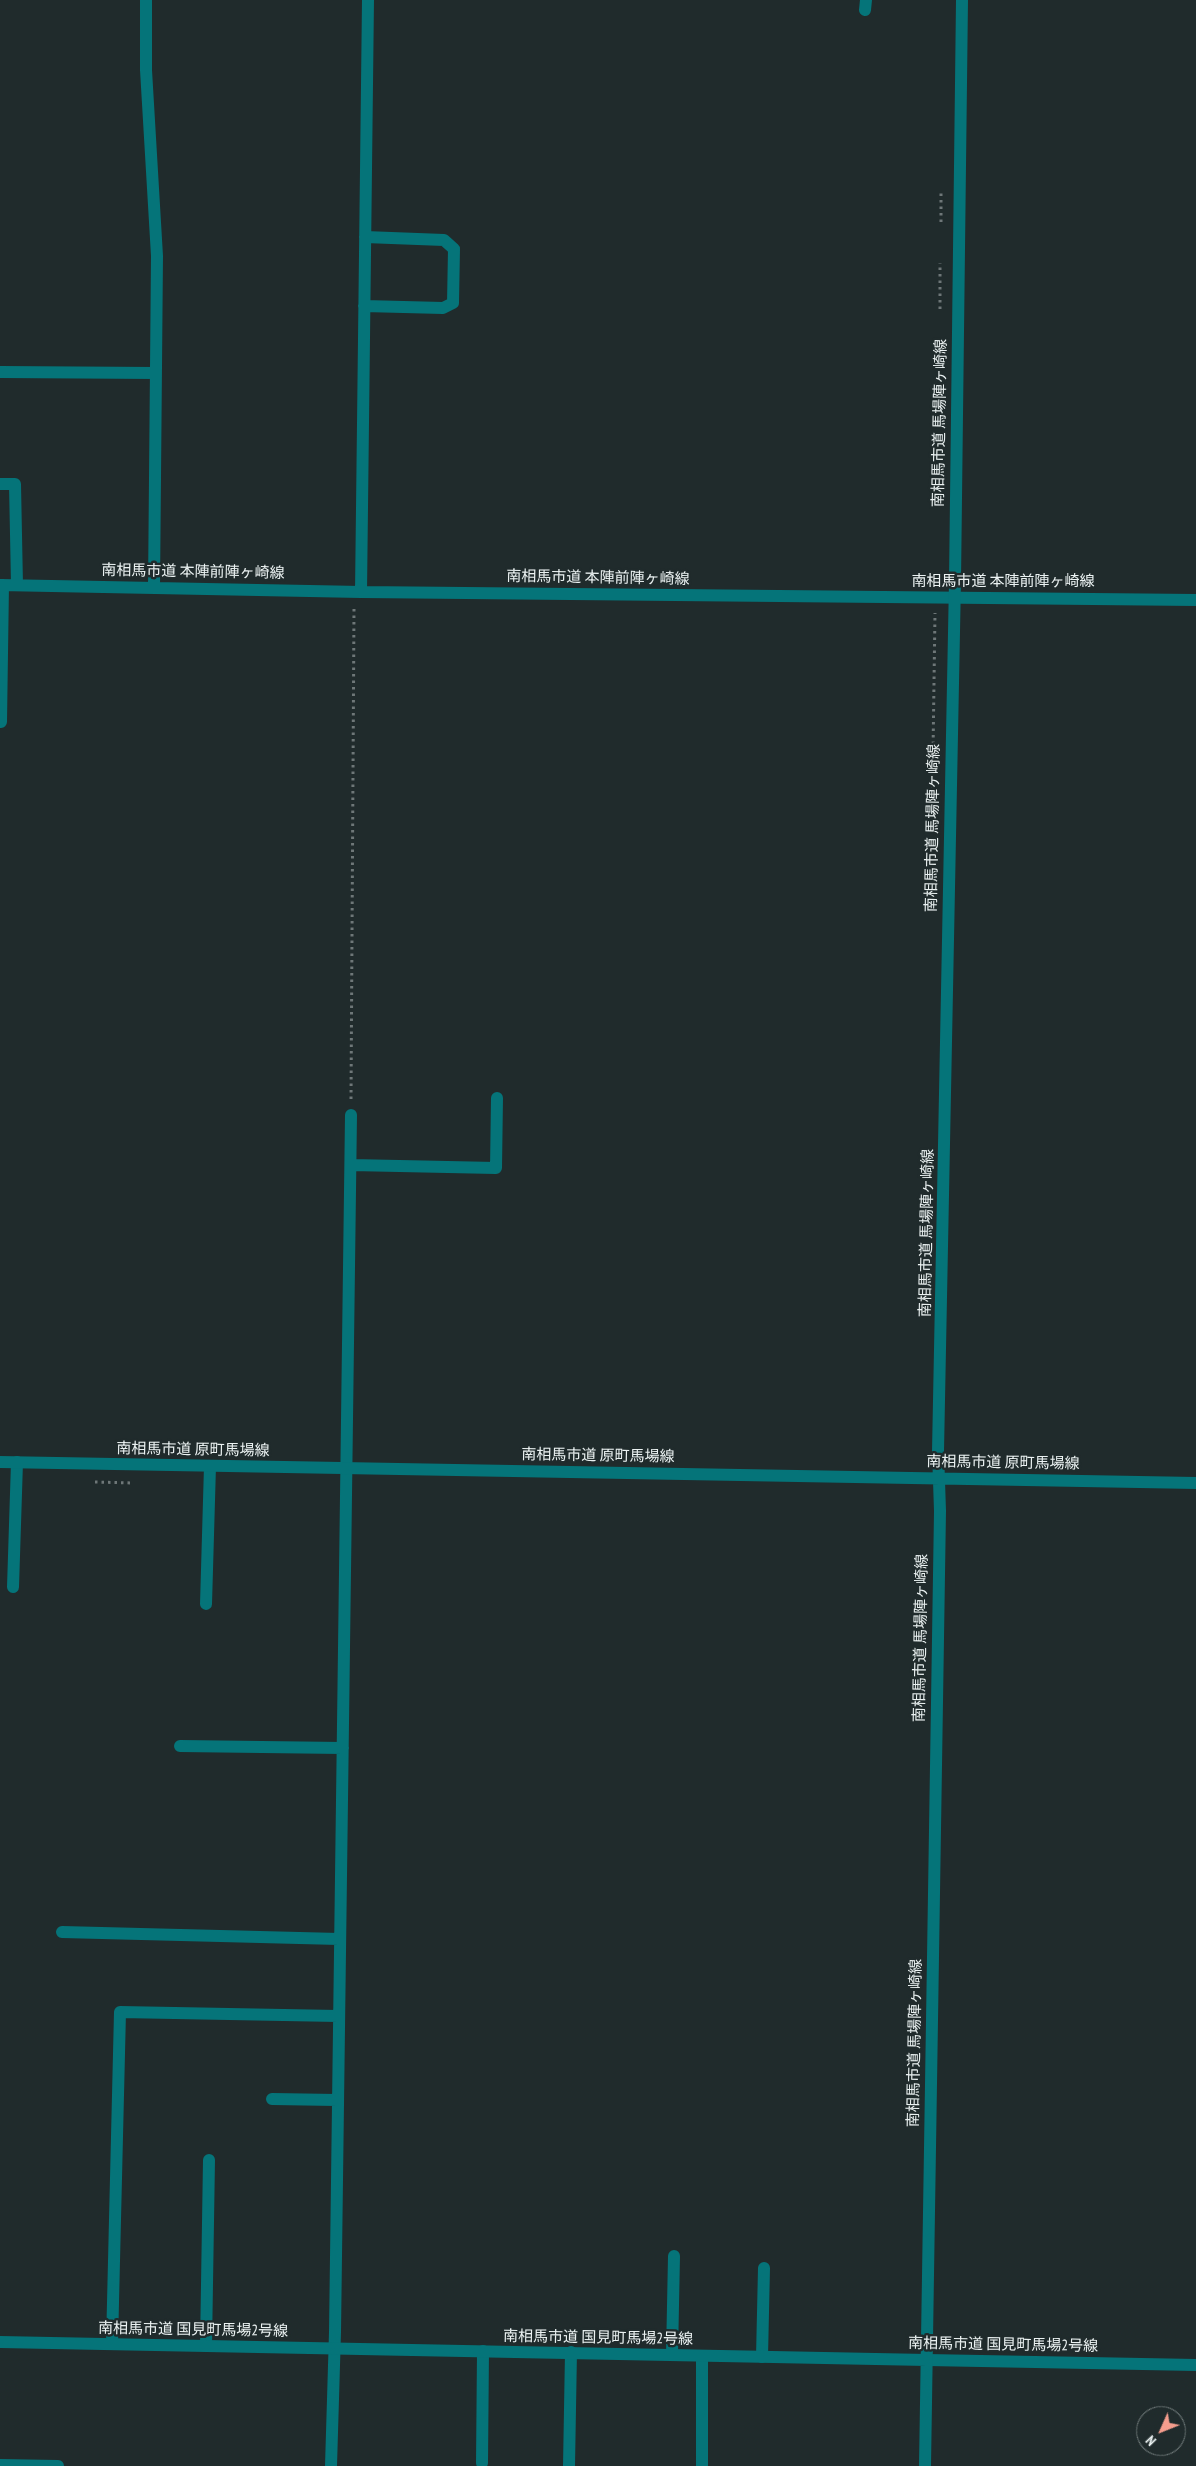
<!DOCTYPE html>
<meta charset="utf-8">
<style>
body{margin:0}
#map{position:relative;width:1196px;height:2466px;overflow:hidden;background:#202b2c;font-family:"PT Sans Narrow",sans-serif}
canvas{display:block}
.north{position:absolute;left:1136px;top:2406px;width:50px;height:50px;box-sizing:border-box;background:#202b2c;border:1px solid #717b7b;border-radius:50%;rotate:226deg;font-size:14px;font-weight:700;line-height:20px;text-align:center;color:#ebf2f2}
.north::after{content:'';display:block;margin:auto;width:18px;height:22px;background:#f59d8d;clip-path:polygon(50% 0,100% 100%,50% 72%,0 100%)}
</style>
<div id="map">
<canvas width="1196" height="2466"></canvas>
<div class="north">N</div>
</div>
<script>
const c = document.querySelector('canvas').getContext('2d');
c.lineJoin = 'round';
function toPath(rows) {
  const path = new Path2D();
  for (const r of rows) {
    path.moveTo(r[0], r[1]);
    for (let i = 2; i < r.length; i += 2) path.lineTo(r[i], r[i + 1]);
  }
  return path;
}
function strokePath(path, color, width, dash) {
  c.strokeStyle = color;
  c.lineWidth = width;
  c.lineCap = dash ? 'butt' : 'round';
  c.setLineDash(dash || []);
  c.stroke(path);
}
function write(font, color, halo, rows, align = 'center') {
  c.font = font + ' "PT Sans Narrow","Noto Sans JP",sans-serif';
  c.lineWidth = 5;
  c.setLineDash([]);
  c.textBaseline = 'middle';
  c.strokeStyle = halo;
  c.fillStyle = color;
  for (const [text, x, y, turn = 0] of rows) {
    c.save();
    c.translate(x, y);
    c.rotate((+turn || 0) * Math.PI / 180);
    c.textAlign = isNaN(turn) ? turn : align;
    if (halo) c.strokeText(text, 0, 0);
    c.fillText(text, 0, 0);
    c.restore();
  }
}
const path = toPath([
 [941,222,941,193],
 [940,309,940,263],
 [932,822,935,613],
 [351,1099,354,608],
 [95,1482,134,1483]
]);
const minor = toPath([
 [146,0,146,70,157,256,154,588],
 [865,10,866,0],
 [364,306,443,308,453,303,454,249,444,240,365,237],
 [0,372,156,373],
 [0,484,15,484,17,585],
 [0,585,361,592,1196,600],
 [361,592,368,0],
 [1,722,3,585],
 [351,1165,496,1168,497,1098],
 [13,1587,17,1462],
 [206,1604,210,1466],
 [180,1746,343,1748],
 [62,1932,339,1939],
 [272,2099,337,2100],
 [112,2344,120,2012,338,2016],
 [206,2346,209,2160],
 [672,2355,674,2256],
 [762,2357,764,2268],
 [927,2360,1196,2365],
 [482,2463,483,2351],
 [0,2465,58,2466],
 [331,2466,335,2332,351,1115],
 [569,2466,571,2352],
 [702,2466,702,2357]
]);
const tertiary = toPath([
 [0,1462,1196,1483],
 [0,2342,927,2360],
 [925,2466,940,1511,938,1451,955,581,962,0]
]);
const streetNames = [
 ["南相馬市道 馬場陣ヶ崎線",940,423,-89],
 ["南相馬市道 本陣前陣ヶ崎線",193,572,1],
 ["南相馬市道 本陣前陣ヶ崎線",598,578,1],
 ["南相馬市道 本陣前陣ヶ崎線",1003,582],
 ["南相馬市道 馬場陣ヶ崎線",933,828,-89],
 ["南相馬市道 馬場陣ヶ崎線",927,1233,-89],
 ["南相馬市道 原町馬場線",193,1450,1],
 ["南相馬市道 原町馬場線",598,1456,1],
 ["南相馬市道 原町馬場線",1003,1463,1],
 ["南相馬市道 馬場陣ヶ崎線",921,1638,-89],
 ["南相馬市道 馬場陣ヶ崎線",915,2043,-89],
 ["南相馬市道 国見町馬場2号線",193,2330,1],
 ["南相馬市道 国見町馬場2号線",598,2338,1],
 ["南相馬市道 国見町馬場2号線",1003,2345,1]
];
strokePath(path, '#6e7778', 3, [2.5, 4]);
strokePath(minor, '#057479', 12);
strokePath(tertiary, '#057479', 12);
write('15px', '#ebf2f2', '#202b2c', streetNames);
</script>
